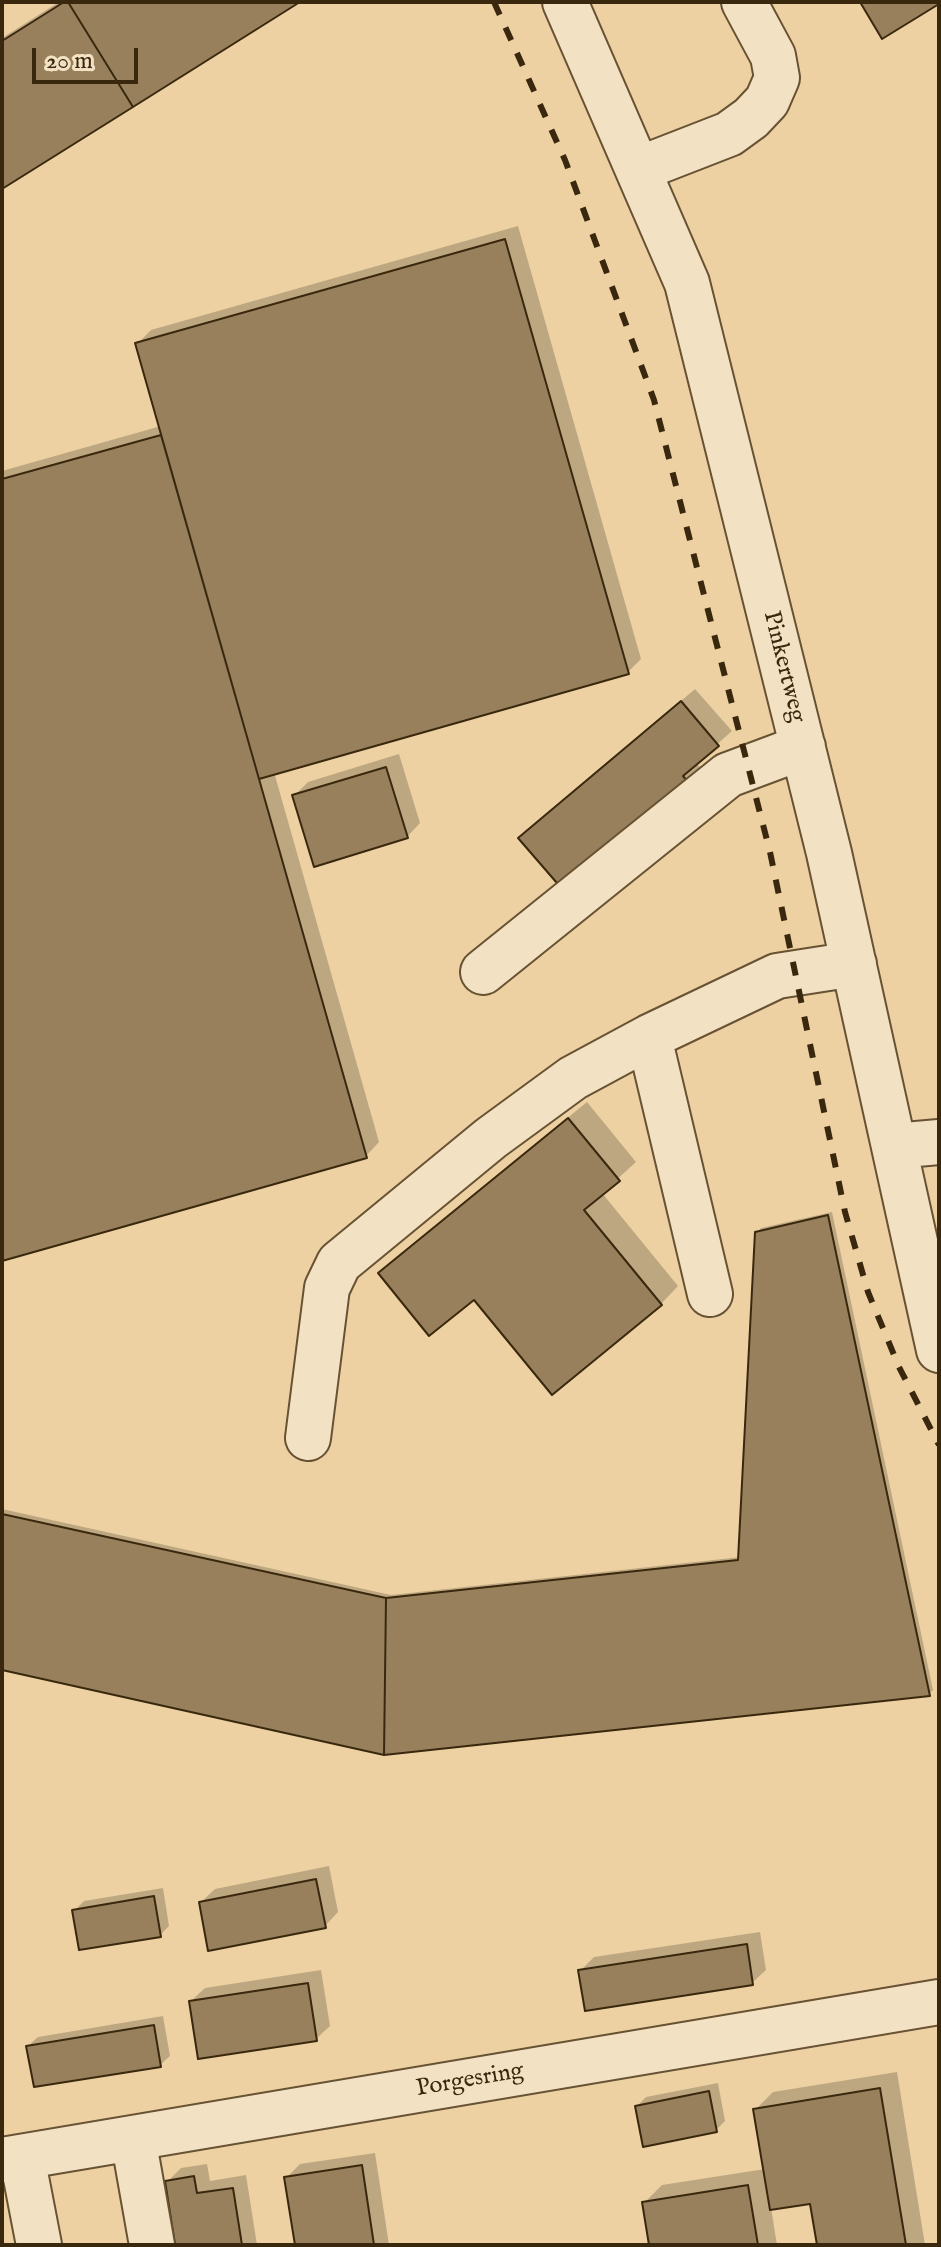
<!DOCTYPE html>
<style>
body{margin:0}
#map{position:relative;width:941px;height:2247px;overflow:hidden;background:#edd1a2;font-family:"IM FELL English",serif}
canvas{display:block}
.frame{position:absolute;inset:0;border:4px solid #3a280e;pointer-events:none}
.scale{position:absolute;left:32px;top:48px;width:106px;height:36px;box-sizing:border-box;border:4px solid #3a280e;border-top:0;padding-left:10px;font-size:24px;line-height:28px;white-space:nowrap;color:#3a280e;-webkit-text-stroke:6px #f3e1c3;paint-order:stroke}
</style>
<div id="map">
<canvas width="941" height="2247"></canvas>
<div class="frame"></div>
<div class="scale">20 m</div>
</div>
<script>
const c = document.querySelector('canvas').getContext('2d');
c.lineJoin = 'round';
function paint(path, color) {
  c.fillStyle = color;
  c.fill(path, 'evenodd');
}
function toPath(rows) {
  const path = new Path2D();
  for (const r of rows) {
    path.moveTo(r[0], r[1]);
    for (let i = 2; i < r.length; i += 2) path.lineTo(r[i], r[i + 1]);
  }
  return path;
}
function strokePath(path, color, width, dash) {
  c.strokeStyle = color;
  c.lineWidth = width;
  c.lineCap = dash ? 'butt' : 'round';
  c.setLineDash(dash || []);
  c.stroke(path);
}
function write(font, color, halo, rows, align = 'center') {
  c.font = font + ' "IM FELL English",serif';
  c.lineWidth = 6;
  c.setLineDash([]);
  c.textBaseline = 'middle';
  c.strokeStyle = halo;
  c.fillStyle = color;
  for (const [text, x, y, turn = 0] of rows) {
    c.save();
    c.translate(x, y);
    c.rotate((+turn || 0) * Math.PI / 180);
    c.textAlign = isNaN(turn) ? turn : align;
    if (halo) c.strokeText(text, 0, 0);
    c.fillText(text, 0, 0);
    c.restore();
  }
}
const shadow = toPath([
 [59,2,296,2,2,186,2,38],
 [518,226,641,659,628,672,274,772,379,1142,366,1156,2,1259,2,471,161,426,137,344,151,330],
 [695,689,732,731,696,763,701,768,687,781,535,825],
 [399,754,420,823,407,837,294,796,308,782],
 [587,1102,636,1162,602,1193,678,1286,661,1304,552,1392,474,1297,380,1274,398,1256],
 [832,1212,933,1690,929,1694,2,1668,2,1509,391,1595,741,1557,757,1233,761,1228],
 [329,1866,338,1912,325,1926,201,1902,215,1889],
 [163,1888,169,1926,160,1935,74,1911,84,1901],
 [760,1932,766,1970,752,1983,580,1971,594,1957],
 [321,1970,330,2026,316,2039,191,2001,205,1988],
 [163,2016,170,2056,160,2065,28,2046,38,2037],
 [897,2072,925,2245,819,2245,812,2202,771,2208,777,2245,651,2245,645,2202,662,2185,765,2169,755,2110,773,2092],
 [718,2083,725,2121,716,2130,637,2106,646,2097],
 [375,2153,389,2245,297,2245,287,2177,300,2164],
 [207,2164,210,2181,246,2175,257,2245,177,2245,168,2181,181,2168]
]);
const building = toPath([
 [64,2,68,2,133,107,2,189,2,41,64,2],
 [68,2,300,2,133,107,68,2],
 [860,2,939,2,939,4,882,39,860,2],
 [505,239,629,674,259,779,135,343,505,239],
 [161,435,367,1158,2,1261,2,479,161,435],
 [681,701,719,746,683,776,689,783,563,890,518,838,681,701],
 [386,767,408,838,314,867,292,795,386,767],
 [568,1118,620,1181,584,1210,662,1305,552,1395,474,1300,429,1336,378,1273,568,1118],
 [828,1215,930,1696,384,1755,386,1598,738,1560,755,1232,828,1215],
 [2,1514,386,1598,384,1755,2,1670,2,1514],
 [316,1879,326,1928,208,1951,199,1902,316,1879],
 [154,1896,161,1937,79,1950,72,1910,154,1896],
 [747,1944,753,1985,585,2011,578,1970,747,1944],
 [308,1983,317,2041,198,2059,189,2001,308,1983],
 [154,2025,161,2067,34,2087,26,2046,154,2025],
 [880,2088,906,2245,817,2245,810,2204,770,2210,753,2109,880,2088],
 [709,2091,717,2132,643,2147,635,2106,709,2091],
 [362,2165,374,2245,295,2245,284,2177,362,2165],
 [194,2176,197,2193,233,2188,242,2245,175,2245,165,2181,194,2176],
 [748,2185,758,2245,649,2245,642,2202,748,2185]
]);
const minor = toPath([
 [565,2,687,283,829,853,939,1350],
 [639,169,729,134,751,118,767,101,777,78,773,56,744,2],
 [483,972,728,775,803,747],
 [649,1037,710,1294],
 [894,1146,939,1142],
 [308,1438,327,1288,339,1263,491,1138,573,1078,649,1037,777,976,854,964],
 [133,2138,152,2245],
 [22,2157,39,2245],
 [2,2160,939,2002]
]);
const rail = toPath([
 [494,2,565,160,654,400,770,852,845,1212,868,1292,899,1367,939,1445]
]);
const streetNames = [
 ["Pinkertweg",783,667,76],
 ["Porgesring",470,2081,-10]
];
paint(shadow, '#0003');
paint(building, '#97805b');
strokePath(building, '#3a280e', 2);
strokePath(minor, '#675233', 48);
strokePath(minor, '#f3e1c3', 44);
strokePath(rail, '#3a280e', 6, [14, 14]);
write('24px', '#3a280e', '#f3e1c3', streetNames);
</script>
